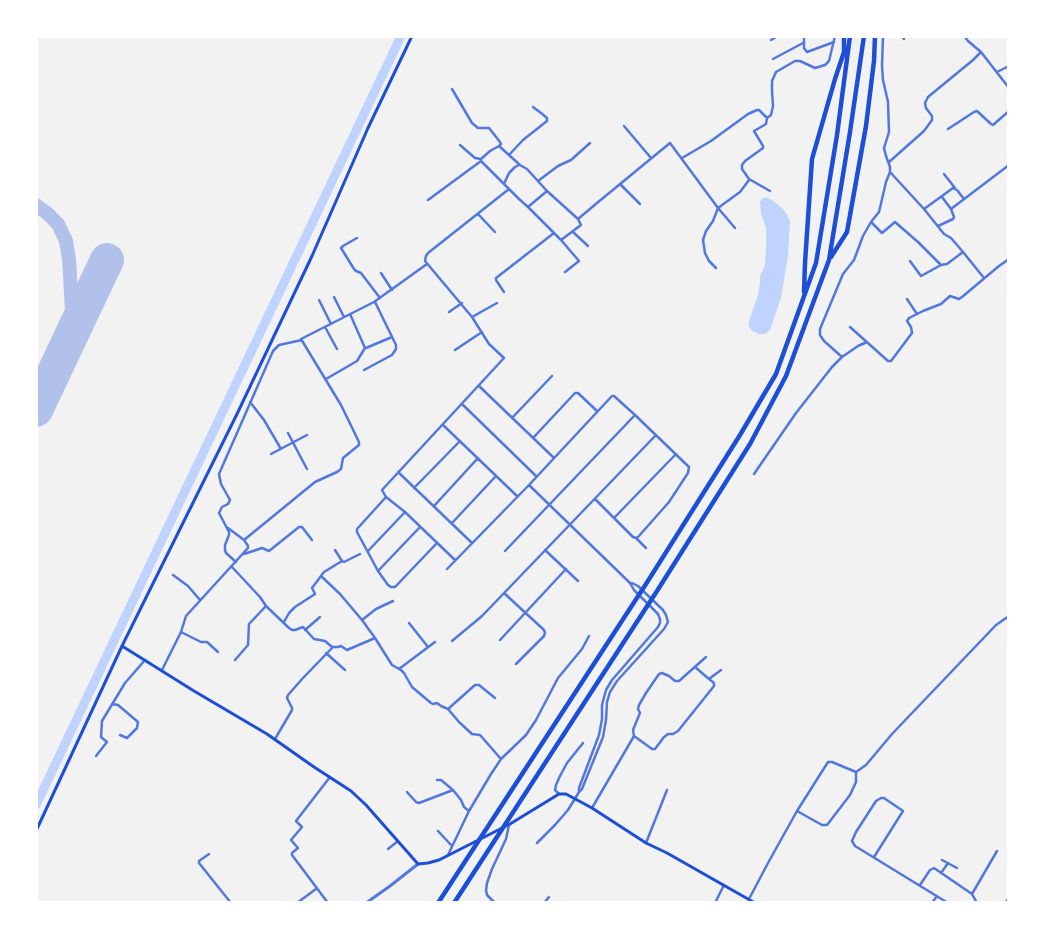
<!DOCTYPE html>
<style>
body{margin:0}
#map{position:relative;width:1045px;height:939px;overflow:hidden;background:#f2f2f2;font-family:"Golos Text",sans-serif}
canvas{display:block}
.frame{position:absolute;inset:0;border:38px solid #fff;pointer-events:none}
</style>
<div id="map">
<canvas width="1045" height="939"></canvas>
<div class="frame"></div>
</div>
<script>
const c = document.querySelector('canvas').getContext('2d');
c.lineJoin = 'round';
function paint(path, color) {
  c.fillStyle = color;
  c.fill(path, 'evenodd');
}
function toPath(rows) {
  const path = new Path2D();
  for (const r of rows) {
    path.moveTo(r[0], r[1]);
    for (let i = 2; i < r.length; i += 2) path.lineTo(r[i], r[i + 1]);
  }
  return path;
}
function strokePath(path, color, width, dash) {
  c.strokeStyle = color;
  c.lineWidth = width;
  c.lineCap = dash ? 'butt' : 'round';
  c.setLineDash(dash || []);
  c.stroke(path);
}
const water = toPath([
 [765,197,772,200,782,208,786,213,790,221,788,256,781,298,770,330,765,334,759,334,751,330,749,326,749,321,758,295,760,283,760,276,765,265,766,247,766,228,761,214,760,202,762,199]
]);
const river = toPath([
 [36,805,401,36]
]);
const taxiway = toPath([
 [36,205,48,214,58,224,66,241,69,259,72,310,70,326,61,357],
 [36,376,43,374,53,369,60,359]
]);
const runway = toPath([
 [36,410,107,260]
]);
const minor = toPath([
 [804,36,804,48,807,52,834,42],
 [883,36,882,66,883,80,888,102,889,132,884,148,886,156,890,167,890,172,924,209,944,234,951,238,963,252,984,278],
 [902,36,904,39],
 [964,36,968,41,981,52,1009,88],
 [771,40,778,36],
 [773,59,803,43],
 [997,72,1009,66],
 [452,89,472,123,478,128,489,128,500,142,501,144,499,146],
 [624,126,651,158],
 [948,129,974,112,977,111,991,124,993,125,1009,111],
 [460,145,475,158,481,159],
 [509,155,523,140,547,121,547,118,541,113,533,107],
 [682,158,711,141,748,114,757,110,759,110,767,118],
 [889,162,924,131,932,120,932,116,926,108,925,103,928,97,973,60,981,52],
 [519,165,515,167,509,173,504,184,519,199,528,207,547,191],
 [944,174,955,188],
 [538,181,558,166,571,160,590,143],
 [504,184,481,161,481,159,490,151,499,146,520,165,527,169,547,191,578,219,581,225,561,240,528,207],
 [620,184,640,204],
 [770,191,749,179,742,169,742,165,745,161,763,148,763,146,754,131,766,124,767,118,771,115,773,106,772,91,772,81,776,72,795,61,800,61,815,68,825,65,829,61,835,36],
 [428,200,481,161],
 [924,209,953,188,957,190,964,199],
 [951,209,1009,165],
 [478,214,495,232],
 [578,219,597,203,670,143,718,208,735,228],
 [871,222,882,233,895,222,918,242,941,265],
 [938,226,953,219,954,217,951,209,942,197],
 [573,232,588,246],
 [357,238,343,246,341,248,354,269,356,271,361,273,380,298],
 [561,240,579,261,565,272],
 [910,261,921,276,941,265,947,264,963,252],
 [716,268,709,261,705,253,703,240,706,231,713,221,718,208,740,192,749,180],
 [381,273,392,290],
 [504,292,496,280,496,278,554,233],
 [334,297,344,317],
 [907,299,917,314],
 [319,300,331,324],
 [449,312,462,303],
 [472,317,497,303],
 [325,327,337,349],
 [850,327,888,361,891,361,912,333,911,327,907,321,909,318,923,311,941,304,950,296,959,299,962,297,999,266,1009,259],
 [366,348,392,337],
 [455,350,482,332],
 [842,357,824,341,820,335,820,329,843,274,854,260,863,236,871,222,879,212,886,182,890,172],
 [364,370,392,355,396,349,396,345,375,302],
 [326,379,357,361,365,348,350,314],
 [479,386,554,458],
 [250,402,264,420,281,449],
 [462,404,536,476],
 [512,418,552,376],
 [443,425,517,496],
 [288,433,307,469],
 [533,438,575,393,578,393,597,411],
 [271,454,307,435],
 [398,472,472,543],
 [754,474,796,413,832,367,842,357,858,346,867,342],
 [529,485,630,583,634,590,658,614,660,619,660,623,658,627,612,680,606,690,602,705,602,719,599,735,579,788,579,792],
 [414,488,460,441],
 [386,497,357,529,357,532,378,571,388,585,391,587,395,587,437,543],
 [434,506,478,458],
 [614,518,676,454],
 [452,523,496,476],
 [636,538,646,548],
 [244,540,315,482,337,472,341,469,343,458,359,445,359,442,341,405,301,339,374,302,427,264],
 [335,550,342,561,344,562,360,554],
 [545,550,578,581],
 [368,551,405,512],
 [505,551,635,415,689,467,688,473,669,502,638,537,636,538,633,537,595,499],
 [244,554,262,548,269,551,299,527,302,527,312,540],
 [455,560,405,512,386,497,382,490,504,358,489,344,472,317,425,261,426,256,428,253,509,189],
 [236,562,226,553,225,550,225,545,229,535,229,532,219,513,222,507,228,504,230,500,221,484,219,474,273,351,279,345,302,340],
 [232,567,260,597,266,606,289,628,292,630,295,630,303,627,314,639,325,641,332,647],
 [447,569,529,485,612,396,614,396,635,415],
 [378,571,420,527],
 [173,575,188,586,200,600],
 [321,576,340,594,362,620,375,638,392,665,401,670,404,673,412,687,431,703,433,704,437,703,441,706,448,709,459,722,472,734,480,735,501,759],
 [504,593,544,630,545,633,544,636,516,664],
 [362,620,376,609,393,601],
 [284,622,289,613,295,607,315,594,312,588,324,572,342,561],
 [409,623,428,647],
 [305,630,320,617],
 [181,632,201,642,207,642,218,652],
 [500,640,566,569],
 [452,641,482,616,656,435],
 [326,653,345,670],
 [235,660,248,645,249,624,266,606],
 [695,667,709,679,721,670],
 [399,669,435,642],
 [162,670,181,632,186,616,248,548,248,546,244,540,228,528],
 [112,704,118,705,138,722,137,728,127,738,120,735],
 [448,709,475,685,479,685,495,698],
 [634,736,652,749,655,749,664,737,668,734,673,734,678,731,714,686,714,683,709,679],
 [275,739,292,710,292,708,287,698,288,695,303,678,333,647,338,647,341,646,347,650,375,638],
 [96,756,107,742,101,737,102,721,125,683,145,660],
 [856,772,866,765,892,734,996,625,1009,616],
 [437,780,441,780,453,790],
 [407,792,416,802,419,803,453,790,461,800,464,807,469,811],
 [559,794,555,790,556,785,560,776,567,763,583,743],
 [592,808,634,736,633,730,640,713,638,709,639,705,646,693,659,674,662,673,669,676,675,681,679,681,706,657],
 [797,811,822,825,827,825,850,795,856,782,856,772],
 [438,831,452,846],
 [537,843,555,825,568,810,579,792,582,789,603,737,606,720,607,702,610,692,617,681,664,629,668,622,666,615,663,610,638,586,632,583],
 [646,843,667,790],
 [388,849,398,841],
 [209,854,199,861,199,863,231,903],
 [448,855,469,811,491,774,501,759,526,735,536,720,558,678,582,649,589,636],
 [874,857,903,811,884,798,881,798,876,801,856,832,852,841,855,846,948,903],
 [942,860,957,868],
 [941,873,948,863],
 [920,885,930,870,934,868,972,894,977,903],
 [972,894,997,851],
 [749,899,768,863,797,811,828,762,832,762,856,772],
 [297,903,316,889],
 [328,903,292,855,292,853,298,848,291,840,302,827,296,821,330,777],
 [495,903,487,895,486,890,487,883,492,869,506,839,509,825],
 [544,903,549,897],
 [715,903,724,885],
 [932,903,937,896],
 [1005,903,1009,898]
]);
const tertiary = toPath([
 [366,903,390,886,418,864]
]);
const secondary = toPath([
 [122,646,194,691,267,734,314,767,351,791,366,805,418,864,428,863,439,860,510,824,559,794,566,794,592,808,646,843,667,853,755,903],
 [36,831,122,646,237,414,312,256,368,128,412,36]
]);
const motorway = toPath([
 [831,257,847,232,866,126,874,61,875,36],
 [804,292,805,263,812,159,835,79,844,52,844,36],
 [438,903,646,584,740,435,776,374,816,263,837,135,850,36],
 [454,903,657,591,750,444,786,376,829,260,850,132,864,36]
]);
paint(water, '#bfd3fe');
strokePath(river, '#bfd3fe', 9);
strokePath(taxiway, '#b2c1ea', 14);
strokePath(runway, '#b2c1ea', 34);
strokePath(minor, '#5277de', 2.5);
strokePath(tertiary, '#5277de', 3);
strokePath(secondary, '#1d4ed8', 3);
strokePath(motorway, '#1d4ed8', 4.5);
</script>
